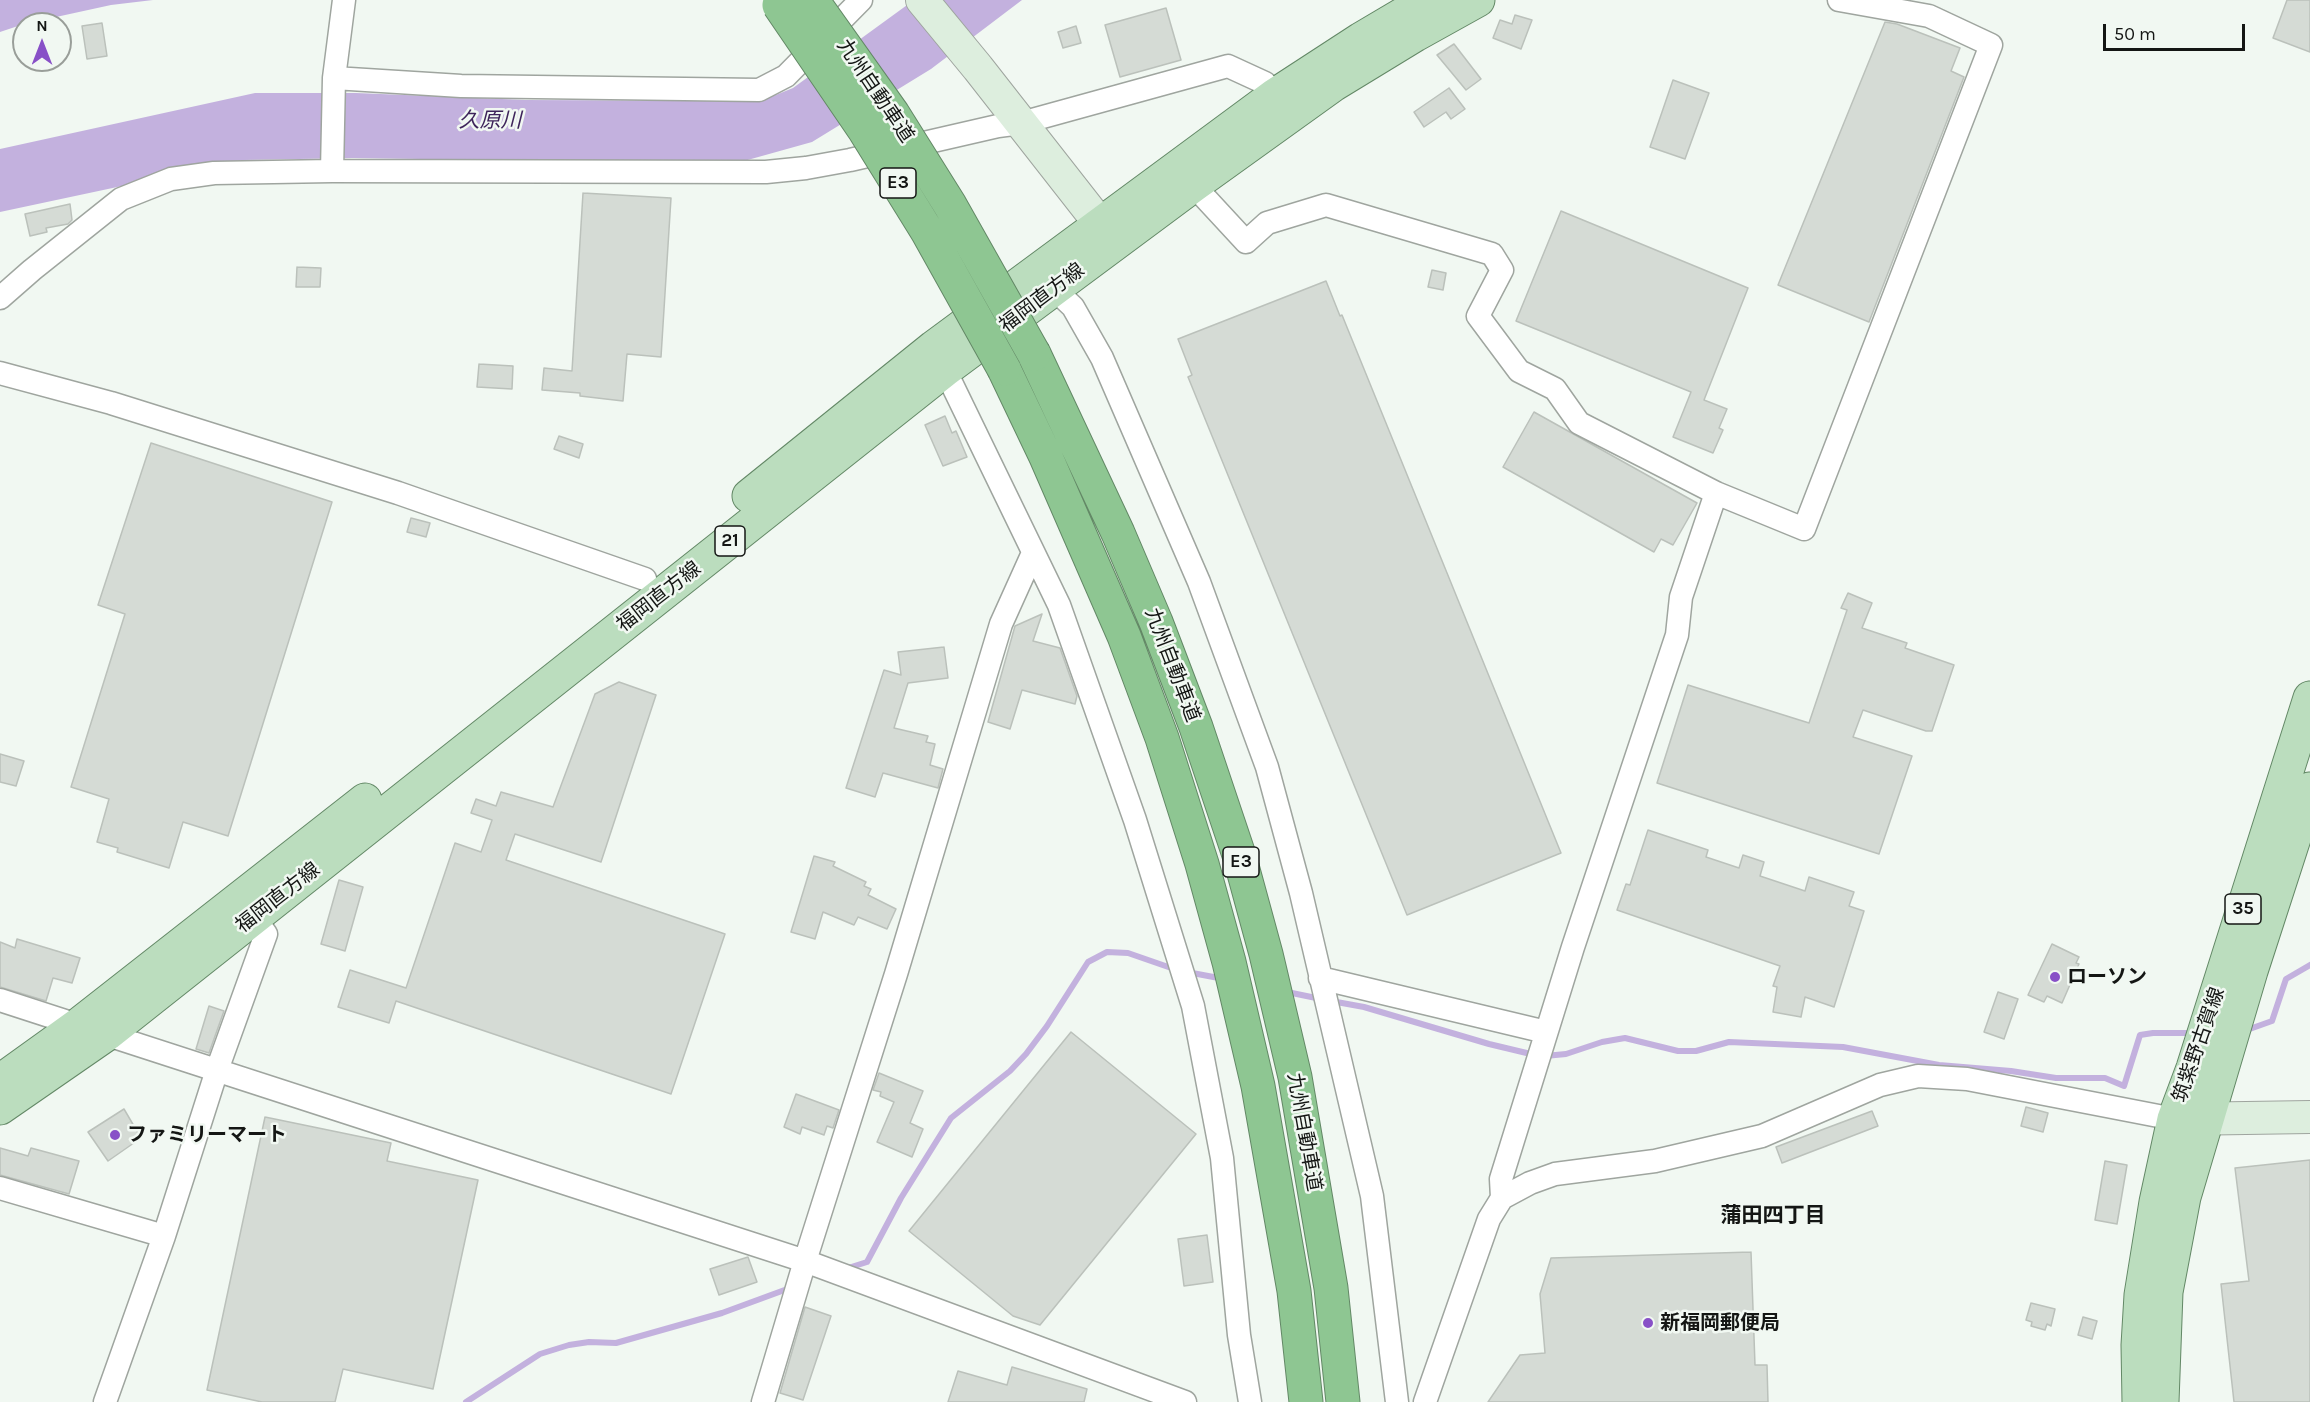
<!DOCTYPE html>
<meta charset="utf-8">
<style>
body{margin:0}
#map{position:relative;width:2310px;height:1402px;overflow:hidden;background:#f1f8f2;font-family:Karla,sans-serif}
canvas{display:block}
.north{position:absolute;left:12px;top:12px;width:60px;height:60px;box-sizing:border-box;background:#f1f8f2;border:2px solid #999e99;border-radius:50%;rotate:0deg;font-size:16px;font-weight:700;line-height:24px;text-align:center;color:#141614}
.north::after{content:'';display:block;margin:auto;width:21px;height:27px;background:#8850c7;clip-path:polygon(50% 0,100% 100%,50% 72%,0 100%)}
.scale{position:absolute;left:2103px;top:24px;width:142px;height:27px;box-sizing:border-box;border:3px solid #141614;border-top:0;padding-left:8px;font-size:18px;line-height:21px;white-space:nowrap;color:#141614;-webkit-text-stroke:4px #f1f8f2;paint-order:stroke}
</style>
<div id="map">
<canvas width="2310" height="1402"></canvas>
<div class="north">N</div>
<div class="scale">50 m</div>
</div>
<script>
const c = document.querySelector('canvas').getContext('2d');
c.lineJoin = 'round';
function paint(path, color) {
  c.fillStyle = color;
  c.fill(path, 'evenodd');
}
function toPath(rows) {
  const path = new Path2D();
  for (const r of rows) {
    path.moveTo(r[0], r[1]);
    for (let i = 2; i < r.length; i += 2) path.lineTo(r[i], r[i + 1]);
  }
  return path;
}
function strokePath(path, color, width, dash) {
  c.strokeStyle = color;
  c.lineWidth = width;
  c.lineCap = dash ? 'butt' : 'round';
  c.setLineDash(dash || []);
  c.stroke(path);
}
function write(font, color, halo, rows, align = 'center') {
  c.font = font + ' Karla,"Noto Sans JP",sans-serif';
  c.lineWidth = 5;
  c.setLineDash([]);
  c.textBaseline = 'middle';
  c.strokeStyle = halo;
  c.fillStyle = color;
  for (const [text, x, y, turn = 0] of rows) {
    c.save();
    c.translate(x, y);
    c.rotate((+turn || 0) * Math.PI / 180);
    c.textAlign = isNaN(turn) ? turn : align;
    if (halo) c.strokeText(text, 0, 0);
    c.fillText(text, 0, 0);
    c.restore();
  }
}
const forest = toPath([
 [0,0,153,0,111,5,24,24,0,32]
]);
const water = toPath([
 [914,0,1022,0,931,69,812,142,744,161,556,161,353,158,244,160,0,212,0,149,255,93,356,93,526,100,761,101,793,88]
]);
const stream = toPath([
 [1187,972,1224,979],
 [1287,992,1321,999],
 [1331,1001,1364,1007,1489,1044,1535,1055],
 [2244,1031,2272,1021,2286,979,2310,965],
 [1545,1056,1566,1054,1602,1042,1625,1038,1678,1051,1696,1051,1729,1042,1843,1047,1939,1065,2011,1071,2056,1078,2105,1078,2124,1086,2140,1035,2153,1033,2195,1033],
 [845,1269,867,1262,901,1198,951,1118,1010,1071,1026,1054,1047,1026,1088,962,1107,952,1128,953,1177,970],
 [466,1402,540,1354,569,1345,589,1342,616,1343,722,1313,790,1288]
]);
const building = toPath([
 [2287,0,2310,0,2310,52,2273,38,2287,0],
 [1166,8,1181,60,1120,77,1105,25,1166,8],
 [1515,15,1532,20,1521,49,1493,38,1500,20,1512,24,1515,15],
 [1885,22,1897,24,1960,48,1951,71,1964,77,1869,322,1778,285,1885,22],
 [102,23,107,56,87,59,82,26,102,23],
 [1076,26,1081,43,1063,48,1058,32,1076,26],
 [1454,44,1481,79,1466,90,1437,55,1454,44],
 [1673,80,1709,93,1685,159,1650,147,1673,80],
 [1449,88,1465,109,1451,119,1446,112,1424,127,1414,112,1449,88],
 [583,193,671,198,661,357,627,354,623,401,580,396,580,393,542,390,544,368,572,371,583,193],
 [70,204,72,220,68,224,46,228,47,232,30,236,25,214,70,204],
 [1561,211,1748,288,1704,400,1727,409,1719,428,1723,430,1713,453,1673,437,1691,392,1516,321,1561,211],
 [297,267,321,268,320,287,296,287,297,267],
 [1432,270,1446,273,1443,290,1428,287,1432,270],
 [1326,281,1340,316,1342,315,1561,853,1407,915,1188,377,1192,375,1178,339,1326,281],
 [479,364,513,366,512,389,477,387,479,364],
 [1534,412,1697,503,1673,545,1661,539,1654,552,1503,467,1534,412],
 [945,416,952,433,956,431,967,457,943,466,925,425,945,416],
 [559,436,583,444,579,458,554,449,559,436],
 [151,443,332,502,228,836,183,822,169,868,117,852,118,848,97,842,109,799,71,787,125,614,98,605,151,443],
 [411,518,430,523,426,537,407,532,411,518],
 [1848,593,1872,603,1862,628,1907,643,1905,648,1954,665,1932,731,1926,731,1863,710,1853,737,1912,756,1879,854,1657,783,1688,685,1809,723,1847,610,1841,608,1848,593],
 [1042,614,1033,641,1060,648,1077,696,1075,704,1022,690,1010,729,988,722,1015,626,1042,614],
 [944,647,948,678,908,683,894,728,928,736,926,742,935,744,930,765,943,769,938,788,883,773,875,797,846,788,884,670,901,675,898,652,944,647],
 [619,682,656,695,601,862,515,834,506,860,725,934,671,1094,396,1001,389,1023,338,1007,350,970,406,988,455,843,481,852,492,820,471,813,476,799,496,806,501,792,553,807,595,694,619,682],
 [0,754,24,761,16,786,0,782,0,754],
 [1648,830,1708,850,1706,857,1739,868,1743,855,1764,862,1760,876,1805,891,1809,877,1854,892,1849,906,1864,911,1834,1007,1805,997,1801,1017,1773,1012,1777,987,1773,986,1780,966,1617,910,1626,884,1630,885,1648,830],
 [814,856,835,862,833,866,866,882,864,886,871,889,868,895,896,909,887,929,858,917,854,925,823,912,815,939,791,932,814,856],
 [339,880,363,887,345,951,321,944,339,880],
 [17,939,80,958,72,983,53,978,46,1001,0,987,0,942,15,948,17,939],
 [2052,944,2079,957,2076,963,2079,964,2062,1003,2047,996,2044,1002,2028,995,2052,944],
 [1998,992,2018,999,2004,1039,1984,1032,1998,992],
 [209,1006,224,1011,209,1053,196,1049,209,1006],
 [1071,1032,1196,1134,1040,1325,1013,1316,909,1231,1071,1032],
 [879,1073,923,1091,910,1123,923,1129,912,1157,877,1142,894,1102,880,1096,881,1092,873,1090,879,1073],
 [796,1094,839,1110,833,1128,827,1126,824,1135,802,1127,800,1134,784,1127,796,1094],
 [2026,1107,2048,1113,2043,1132,2021,1126,2026,1107],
 [124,1109,141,1138,108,1161,88,1132,124,1109],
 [1872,1111,1878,1126,1782,1163,1776,1147,1872,1111],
 [265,1117,391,1143,387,1161,478,1180,433,1389,343,1369,335,1402,262,1402,207,1390,265,1117],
 [0,1148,28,1156,31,1148,79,1161,69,1194,0,1175,0,1148],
 [2310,1160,2310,1402,2234,1402,2221,1284,2249,1281,2235,1168,2310,1160],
 [2105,1161,2127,1165,2117,1224,2095,1220,2105,1161],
 [1207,1235,1213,1282,1184,1286,1178,1239,1207,1235],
 [1751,1252,1755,1365,1767,1365,1768,1402,1488,1402,1520,1355,1545,1353,1540,1294,1551,1258,1751,1252],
 [748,1257,757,1282,719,1295,710,1269,748,1257],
 [2031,1303,2055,1309,2051,1326,2047,1324,2045,1330,2031,1326,2032,1322,2026,1320,2031,1303],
 [805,1307,831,1316,803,1400,780,1393,805,1307],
 [2083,1317,2097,1321,2092,1339,2078,1335,2083,1317],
 [1012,1367,1087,1389,1084,1402,948,1402,958,1371,1007,1385,1012,1367]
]);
const street = toPath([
 [334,78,461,86,759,90,786,76,861,0],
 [332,171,334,78,344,0],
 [1184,175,1246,242,1267,223,1326,205,1492,254,1502,270,1478,316,1519,371,1555,389,1579,423,1716,493,1681,597,1677,635,1573,947,1501,1179,1502,1198],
 [1054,289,1073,307,1102,358,1199,582,1267,767,1301,893,1372,1196,1397,1402],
 [0,298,32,270,121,199,171,179,214,173,332,171,766,172,806,168,850,160,998,126,1021,123,1228,66,1265,83,1275,95],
 [945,370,1059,605,1135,820,1193,1006,1222,1158,1239,1335,1250,1402],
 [0,373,111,403,398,493,645,579],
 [1716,493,1804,529,1991,45,1929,16,1839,0],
 [1320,978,1546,1032],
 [0,1000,805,1261,1185,1402],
 [0,1188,164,1236],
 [105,1402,164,1236,217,1070,266,934,254,917],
 [763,1402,805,1261,896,974,1001,624,1033,553],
 [1425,1402,1489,1219,1502,1198,1530,1183,1555,1174,1655,1161,1762,1136,1880,1085,1918,1076,1967,1079,2174,1119]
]);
const secondary = toPath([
 [922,0,978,68,1115,243],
 [2182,1119,2310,1117]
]);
const primary = toPath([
 [749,496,934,347,1275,95,1361,39,1427,0],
 [0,1081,78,1025,365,800],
 [0,1108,107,1034,945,370,1194,185,1333,85,1415,35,1478,0],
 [2139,1402,2138,1345,2141,1295,2156,1202,2174,1119,2193,1068,2310,698],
 [2162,1402,2166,1292,2184,1197,2251,971,2310,789]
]);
const highway = toPath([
 [1034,354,1118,533,1156,622,1196,727,1239,855,1266,954,1295,1077,1331,1288,1343,1402],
 [1004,369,1046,457,1124,636,1162,738,1202,864,1229,962,1258,1086,1294,1291,1306,1402]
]);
const highwayBridge = toPath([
 [812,0,893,114,950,205,1034,354],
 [779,5,865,131,927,231,1004,369]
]);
const markers = [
 [2055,977,6,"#8850c7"],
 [115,1135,6,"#8850c7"],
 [1648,1323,6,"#8850c7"]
];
const shields = [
 [898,183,36],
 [730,541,30],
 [1241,862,36],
 [2243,909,36]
];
const shieldNames = [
 ["E3",898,183],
 ["21",730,541],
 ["E3",1241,862],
 ["35",2243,909]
];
const streetNames = [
 ["九州自動車道",875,91,56],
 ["福岡直方線",1042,298,-37],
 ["福岡直方線",659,597,-38],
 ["九州自動車道",1172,665,69],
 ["福岡直方線",278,898,-38],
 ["筑紫野古賀線",2199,1045,-71],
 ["九州自動車道",1304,1132,80]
];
const poiNames = [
 ["ローソン",2067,977],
 ["ファミリーマート",127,1135],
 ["新福岡郵便局",1660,1323]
];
const waterNames = [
 ["久原川",490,121]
];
const neighbourhoodNames = [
 ["蒲田四丁目",1773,1216]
];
paint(forest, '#c3b1df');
paint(water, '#c3b1de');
strokePath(stream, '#c3b1de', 6);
paint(building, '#d5dbd5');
strokePath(building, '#bbc1bb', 1.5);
strokePath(street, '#9fa59f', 25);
strokePath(secondary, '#9fa59f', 34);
strokePath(primary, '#638866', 35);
strokePath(highway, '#638866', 35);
strokePath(street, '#fff', 22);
strokePath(secondary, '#ddeede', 32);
strokePath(primary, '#bbddbe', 33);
strokePath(highway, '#8ec692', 33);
strokePath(highwayBridge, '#638866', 35, []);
strokePath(highwayBridge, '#8ec692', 33);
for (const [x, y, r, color] of markers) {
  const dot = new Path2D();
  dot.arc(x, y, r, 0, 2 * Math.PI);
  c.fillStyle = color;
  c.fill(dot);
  strokePath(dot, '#f1f8f2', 2);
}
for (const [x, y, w] of shields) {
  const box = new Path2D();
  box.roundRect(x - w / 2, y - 15, w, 30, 4.5);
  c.fillStyle = '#f1f8f2';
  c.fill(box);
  strokePath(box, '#141614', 1.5);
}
write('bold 18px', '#141614', null, shieldNames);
write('20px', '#141614', '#f1f8f2', streetNames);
write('bold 20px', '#141614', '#f1f8f2', poiNames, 'left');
write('italic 21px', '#3e245b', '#f1f8f2', waterNames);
write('bold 21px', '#141614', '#f1f8f2', neighbourhoodNames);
</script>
